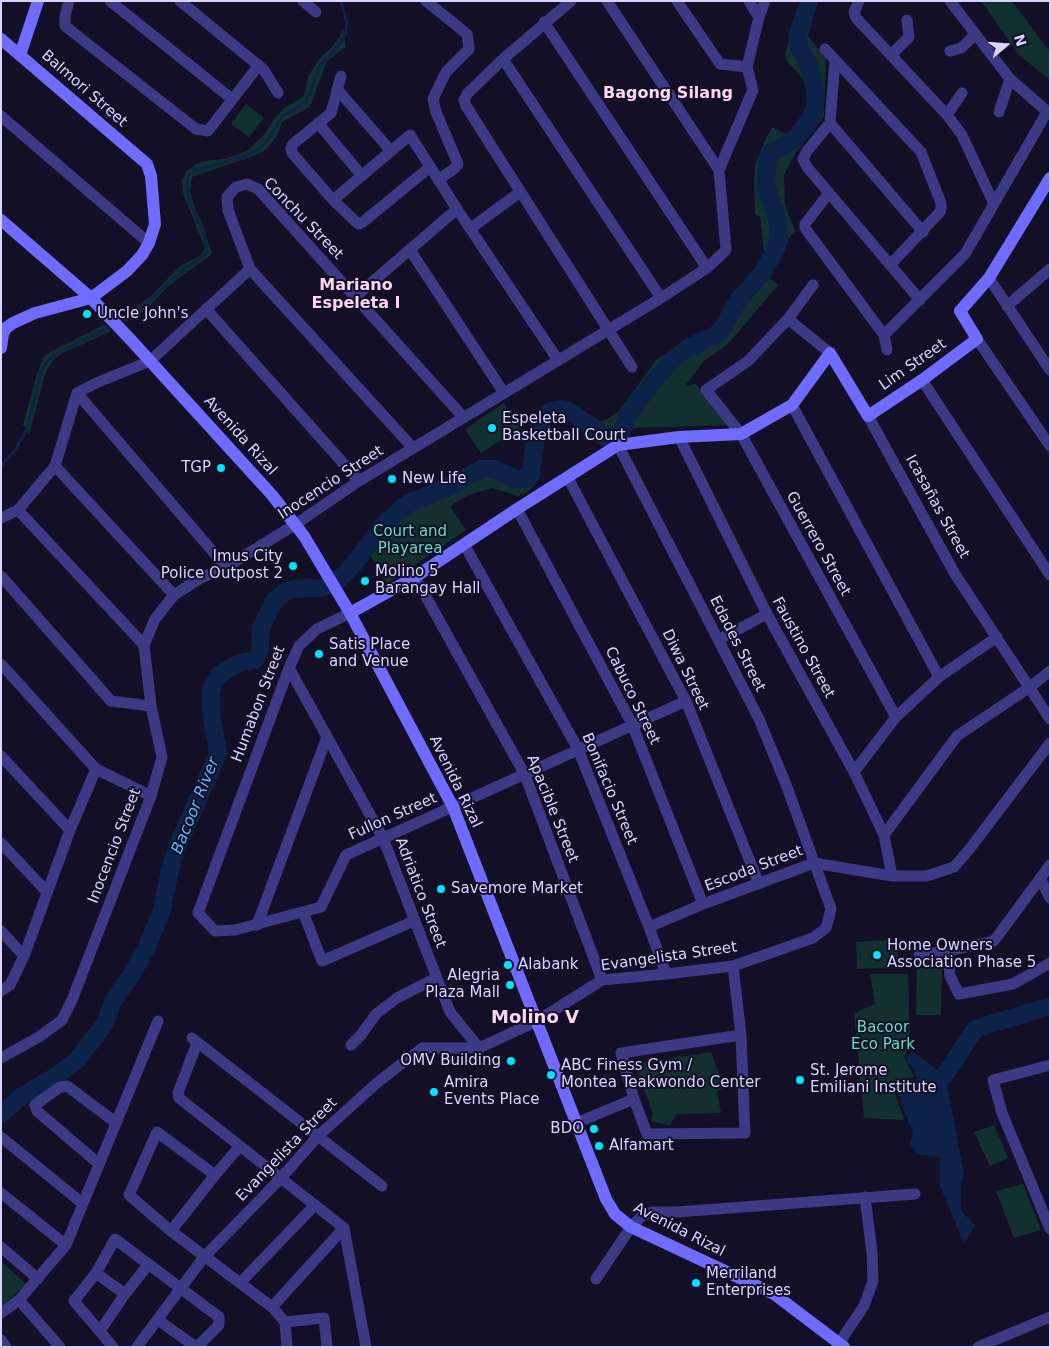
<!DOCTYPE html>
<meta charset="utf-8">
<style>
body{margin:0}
#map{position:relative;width:1051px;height:1348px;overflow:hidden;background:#130f26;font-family:"DejaVu Sans",sans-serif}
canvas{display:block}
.frame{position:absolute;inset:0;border:2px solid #d9d4ff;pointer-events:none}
.north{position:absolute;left:981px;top:20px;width:50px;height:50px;-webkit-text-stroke:4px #130f26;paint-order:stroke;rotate:72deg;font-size:14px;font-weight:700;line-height:20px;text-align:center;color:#d9d4ff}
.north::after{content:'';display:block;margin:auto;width:18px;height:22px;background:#d9d4ff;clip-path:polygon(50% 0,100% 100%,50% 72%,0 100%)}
</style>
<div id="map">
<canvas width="1051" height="1348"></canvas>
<div class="frame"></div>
<div class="north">N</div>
</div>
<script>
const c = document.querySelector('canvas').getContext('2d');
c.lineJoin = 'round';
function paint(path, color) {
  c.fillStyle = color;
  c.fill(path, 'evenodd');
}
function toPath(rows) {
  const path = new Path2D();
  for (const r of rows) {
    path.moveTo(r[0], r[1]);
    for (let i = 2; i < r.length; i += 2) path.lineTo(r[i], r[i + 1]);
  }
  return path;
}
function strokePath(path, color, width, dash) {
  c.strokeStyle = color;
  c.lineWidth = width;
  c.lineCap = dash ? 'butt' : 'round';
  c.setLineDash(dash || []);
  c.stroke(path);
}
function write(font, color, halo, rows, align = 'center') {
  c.font = font + ' "DejaVu Sans",sans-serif';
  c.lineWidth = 4;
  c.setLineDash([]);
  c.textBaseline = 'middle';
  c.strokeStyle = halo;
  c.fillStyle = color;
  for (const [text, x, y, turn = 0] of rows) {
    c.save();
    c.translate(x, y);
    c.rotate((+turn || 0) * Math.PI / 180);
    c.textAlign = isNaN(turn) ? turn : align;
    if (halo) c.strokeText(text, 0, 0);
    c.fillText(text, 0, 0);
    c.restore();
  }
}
const green = toPath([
 [804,1,818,1,808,36,826,58,824,116,795,154,784,175,785,205,795,231,782,246,776,267,769,278,778,285,728,344,703,362,685,386,696,384,727,425,632,428,610,444,594,439,561,415,552,420,545,438,539,479,529,491,518,496,492,488,469,495,450,506,466,530,387,584,369,553,352,574,341,584,337,578,389,510,402,501,416,495,438,480,450,477,480,460,487,461,517,476,526,470,539,414,542,407,549,402,565,403,575,406,600,421,606,420,619,411,656,360,676,347,708,331,723,312,733,292,761,263,764,252,760,216,755,215,754,178,755,165,763,145,772,127,794,138,808,116,807,91,803,79,787,61,785,53],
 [981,1,1012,1,1050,52,1050,80,1020,56],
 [343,28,346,47,327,61,310,107,282,122,278,134,267,149,259,154,192,177,190,191,196,211,202,223,212,254,168,286,148,308,126,322,122,317,151,296,180,266,200,256,205,248,183,193,182,181,186,172,196,164,205,161,228,158,247,151,262,137,275,118,283,109,304,96,308,76,320,58,332,47,339,38],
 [246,104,264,118,249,137,231,124],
 [105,324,111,331,63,353,54,359,46,371,29,435,23,425,37,374,43,358,50,352],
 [504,403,520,428,481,453,465,429],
 [897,940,898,967,857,969,856,942],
 [917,968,942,968,941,1015,916,1015],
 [870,974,908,974,910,1047,904,1056,914,1077,891,1082,904,1120,864,1118,854,1013,875,1004],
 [711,1052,724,1087,717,1091,721,1113,676,1114,670,1126,651,1121,653,1114,635,1064],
 [994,1125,1008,1158,990,1166,974,1132],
 [1023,1184,1041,1230,1014,1238,996,1191],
 [1,1261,26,1284,1,1307]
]);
const water = toPath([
 [912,1051,945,1075,964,1173,961,1187,961,1210,975,1226,968,1238,963,1242,940,1186,940,1157,916,1154,910,1144,913,1132,903,1109,895,1082,918,1079,906,1058]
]);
const stream = toPath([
 [118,322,138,310,176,276,207,253,204,236,187,193,188,179,190,174,196,170,242,157,259,149,266,142,282,117,305,103,310,93,320,66,342,41,346,32,347,23,341,1],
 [1,466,16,449,27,428,41,372,46,363,55,355,113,325]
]);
const river = toPath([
 [945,1075,975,1029,1050,1006],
 [1,1114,22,1096,56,1076,78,1059,104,1025,114,999,132,974,147,947,161,913,171,866,177,847,218,754,211,711,211,689,219,675,227,670,240,663,255,660,260,649,261,627,274,601,286,591,294,589,321,588,335,583,349,570,385,523,407,504,446,488,482,469,494,469,516,479,526,479,530,475,535,444,543,419,550,411,563,409,574,414,605,437,618,435,623,429,627,417,644,393,674,358,690,347,720,333,738,300,761,275,777,247,779,239,778,221,766,185,768,158,772,152,796,138,810,119,814,111,816,99,814,84,809,66,798,44,797,36,809,1]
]);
const street = toPath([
 [69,1,65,16,65,26,196,129,208,131,259,65],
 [110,1,232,99],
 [180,1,264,70,278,93],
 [303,1,316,12],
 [426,1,467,34,469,49,446,72,433,99,436,112,458,164,455,168,438,180],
 [571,1,503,59,467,94,464,100,466,106,632,367],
 [607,1,719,170],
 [677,1,720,64,747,67],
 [749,1,759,17],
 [859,1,854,12,856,18,947,115,962,135,994,204],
 [950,1,1010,79,1050,114],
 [544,22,707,268],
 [825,49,921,152,941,203,941,208,940,212,890,265],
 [950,51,961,48,975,35],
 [891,55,909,37,907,20],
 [503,59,661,298],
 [835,60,830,123,807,151,803,159,807,167,920,300],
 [341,76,331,113,293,144,291,148,292,153,333,200,355,221,359,224,363,222,430,167],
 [337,89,391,151],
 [999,112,1010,79],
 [947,115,962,93],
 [1,116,149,243],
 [318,123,362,176],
 [830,123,923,232],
 [829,193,805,224,805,228,884,335,887,350],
 [333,200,410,135,457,209,558,360],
 [470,229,520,192],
 [410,250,504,393],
 [989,278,1050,370],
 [813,285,788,319,748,361,706,390,741,434,896,717],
 [356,296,457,209],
 [1007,306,1050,269],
 [206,309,359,481],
 [788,319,830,353],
 [884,335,965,254,1047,112],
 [977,339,1050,446],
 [922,380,1050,575],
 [77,393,226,567],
 [792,405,939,677],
 [868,416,955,574,1050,719],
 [679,437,767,614,854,772,884,835,892,876],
 [413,448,250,269,228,210,227,197,236,187,247,184,258,189,464,418],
 [55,466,174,595],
 [568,478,686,701,759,884],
 [517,509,632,724,703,904],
 [18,510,144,645],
 [1,518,18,510,55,466,77,393,96,383,150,361,250,269],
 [464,544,578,749,649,927,666,974],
 [1,576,111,701,151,706],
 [415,577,525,775,602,980],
 [350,613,317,629,299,646,289,668,198,913,215,931,235,930,321,907,346,855,686,701],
 [718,640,767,614],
 [1,664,96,769,151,796],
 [289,668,383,838,450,1012,479,1048],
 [1,756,70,830],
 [854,772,896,717,939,677,997,637],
 [884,835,957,736,1030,687,1050,671],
 [1,843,47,892],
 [1040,878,1050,898],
 [303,912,322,961,414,921],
 [257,925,327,737],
 [649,927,703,904,814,863,892,876,927,876,954,867,968,851,1050,743],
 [1,931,24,956],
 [948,951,950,976,959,994,1013,984,1050,963],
 [919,955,948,951,994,941,1050,865],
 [733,966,741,1035,745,1133,647,1134,634,1099,621,1053,741,1035],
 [1,991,10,985,24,956,70,830,96,769],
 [192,1038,382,1186],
 [197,1043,178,1093,179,1098,344,1228,366,1347],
 [351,1045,361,1035,376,1014,397,998,436,978],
 [1,1058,39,1037,62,1020,72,1000,151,796,162,757,151,706,144,645,155,619,174,595,199,579,226,567,296,524,359,481,661,298,707,268,726,250,719,170,753,90,747,67,759,17,765,1],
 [1050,1065,993,1080,1002,1113,1050,1229],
 [576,1123,634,1099],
 [1,1137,82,1203],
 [99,1164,37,1111,35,1105,60,1087,67,1086,115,1122],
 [215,1175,157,1132,129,1195,171,1231,272,1307,285,1322],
 [1,1193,66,1245],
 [171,1231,215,1175,240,1146],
 [1,1247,38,1279],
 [96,1273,125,1294],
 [596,1279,631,1227,642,1216,652,1212,677,1212,915,1194],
 [240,1283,315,1205],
 [19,1300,60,1347],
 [272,1307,344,1228],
 [1,1313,19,1300,66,1245,158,1021],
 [158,1320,196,1347],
 [285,1322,324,1318,327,1347],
 [285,1322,287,1347],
 [100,1331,125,1294,148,1265],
 [1,1340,6,1347],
 [839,1343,864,1306,873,1281,872,1252,865,1197],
 [113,1347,74,1301,96,1273,115,1239,219,1317,219,1325,197,1347],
 [137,1347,204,1257,281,1178,318,1136,378,1082,422,1048,479,1048,537,1021,602,980,666,974,733,966,813,938,826,928,831,909,787,787,759,719,618,445],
 [978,1347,1050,1317]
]);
const secondary = toPath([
 [1,39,147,164,151,176,155,224,149,243,142,255,127,271,91,298,35,313,13,323,6,328,3,334,1,348],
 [20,55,38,1],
 [1,220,91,298,130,339,272,495,304,536,350,613,453,807,606,1199,615,1214,631,1227,774,1294,844,1347],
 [350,613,415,577,517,509,618,445,679,437,741,434,792,405,830,353,868,416,922,380,977,339,960,311,989,278,1050,178]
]);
const markers = [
 [87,314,5,"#00e5ff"],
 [492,428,5,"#00e5ff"],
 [221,468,5,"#00e5ff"],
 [392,479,5,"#00e5ff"],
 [293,566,5,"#00e5ff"],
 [365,581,5,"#00e5ff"],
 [319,654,5,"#00e5ff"],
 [441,889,5,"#00e5ff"],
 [877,955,5,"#00e5ff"],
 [508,965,5,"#00e5ff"],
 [510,985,5,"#00e5ff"],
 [511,1061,5,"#00e5ff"],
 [551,1075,5,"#00e5ff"],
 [800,1080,5,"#00e5ff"],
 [434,1092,5,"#00e5ff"],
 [594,1129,5,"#00e5ff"],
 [599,1146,5,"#00e5ff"],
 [696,1283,5,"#00e5ff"]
];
const streetNames = [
 ["Balmori Street",84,89,41],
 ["Conchu Street",303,219,46],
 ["Lim Street",913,365,-35],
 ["Avenida Rizal",240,436,48],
 ["Inocencio Street",331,483,-33],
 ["Icasañas Street",937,507,61],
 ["Guerrero Street",818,544,61],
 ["Edades Street",737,644,63],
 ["Faustino Street",803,648,61],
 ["Diwa Street",685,670,64],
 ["Cabuco Street",632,696,64],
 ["Humabon Street",259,704,-69],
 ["Avenida Rizal",455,782,64],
 ["Bonifacio Street",609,789,67],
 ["Apacible Street",552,809,68],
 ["Fullon Street",393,817,-24],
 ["Inocencio Street",115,846,-69],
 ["Escoda Street",754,869,-21],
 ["Adriatico Street",420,893,69],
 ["Evangelista Street",669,957,-8],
 ["Evangelista Street",287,1150,-46],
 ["Avenida Rizal",679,1230,27]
];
const poiNames = [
 ["Uncle John's",97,314],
 ["Espeleta",502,419],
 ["Basketball Court",502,436],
 ["TGP",211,468,"right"],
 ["New Life",402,479],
 ["Imus City",283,557,"right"],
 ["Police Outpost 2",283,574,"right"],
 ["Molino 5",375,572],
 ["Barangay Hall",375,589],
 ["Satis Place",329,645],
 ["and Venue",329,662],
 ["Savemore Market",451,889],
 ["Home Owners",887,946],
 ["Association Phase 5",887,963],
 ["Alabank",518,965],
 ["Alegria",500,976,"right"],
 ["Plaza Mall",500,993,"right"],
 ["OMV Building",501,1061,"right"],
 ["ABC Finess Gym /",561,1066],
 ["Montea Teakwondo Center",561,1083],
 ["St. Jerome",810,1071],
 ["Emiliani Institute",810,1088],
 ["Amira",444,1083],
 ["Events Place",444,1100],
 ["BDO",584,1129,"right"],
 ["Alfamart",609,1146],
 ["Merriland",706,1274],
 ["Enterprises",706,1291]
];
const parkNames = [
 ["Court and",410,532],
 ["Playarea",410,549],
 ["Bacoor",883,1028],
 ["Eco Park",883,1045]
];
const neighbourhoodNames = [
 ["Bagong Silang",668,94],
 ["Mariano",356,286],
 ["Espeleta I",356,304]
];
const waterNames = [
 ["Bacoor River",196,806,-68]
];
const quarterNames = [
 ["Molino V",535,1018]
];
paint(green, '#12302f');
paint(water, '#0c2248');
strokePath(stream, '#0c2248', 3);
strokePath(river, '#0c2248', 18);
strokePath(street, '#3d3a85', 11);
strokePath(secondary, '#6f6bff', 12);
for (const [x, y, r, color] of markers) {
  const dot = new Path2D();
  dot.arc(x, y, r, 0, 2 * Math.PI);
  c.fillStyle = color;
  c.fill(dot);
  strokePath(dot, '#130f26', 2);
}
write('15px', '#d9d4ff', '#130f26', streetNames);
write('15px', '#d9d4ff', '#130f26', poiNames, 'left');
write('15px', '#5fe0c0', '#130f26', parkNames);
write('bold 16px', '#ffd6f0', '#130f26', neighbourhoodNames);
write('italic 16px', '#62b6ff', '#130f26', waterNames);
write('bold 18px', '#ffd6f0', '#130f26', quarterNames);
</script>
